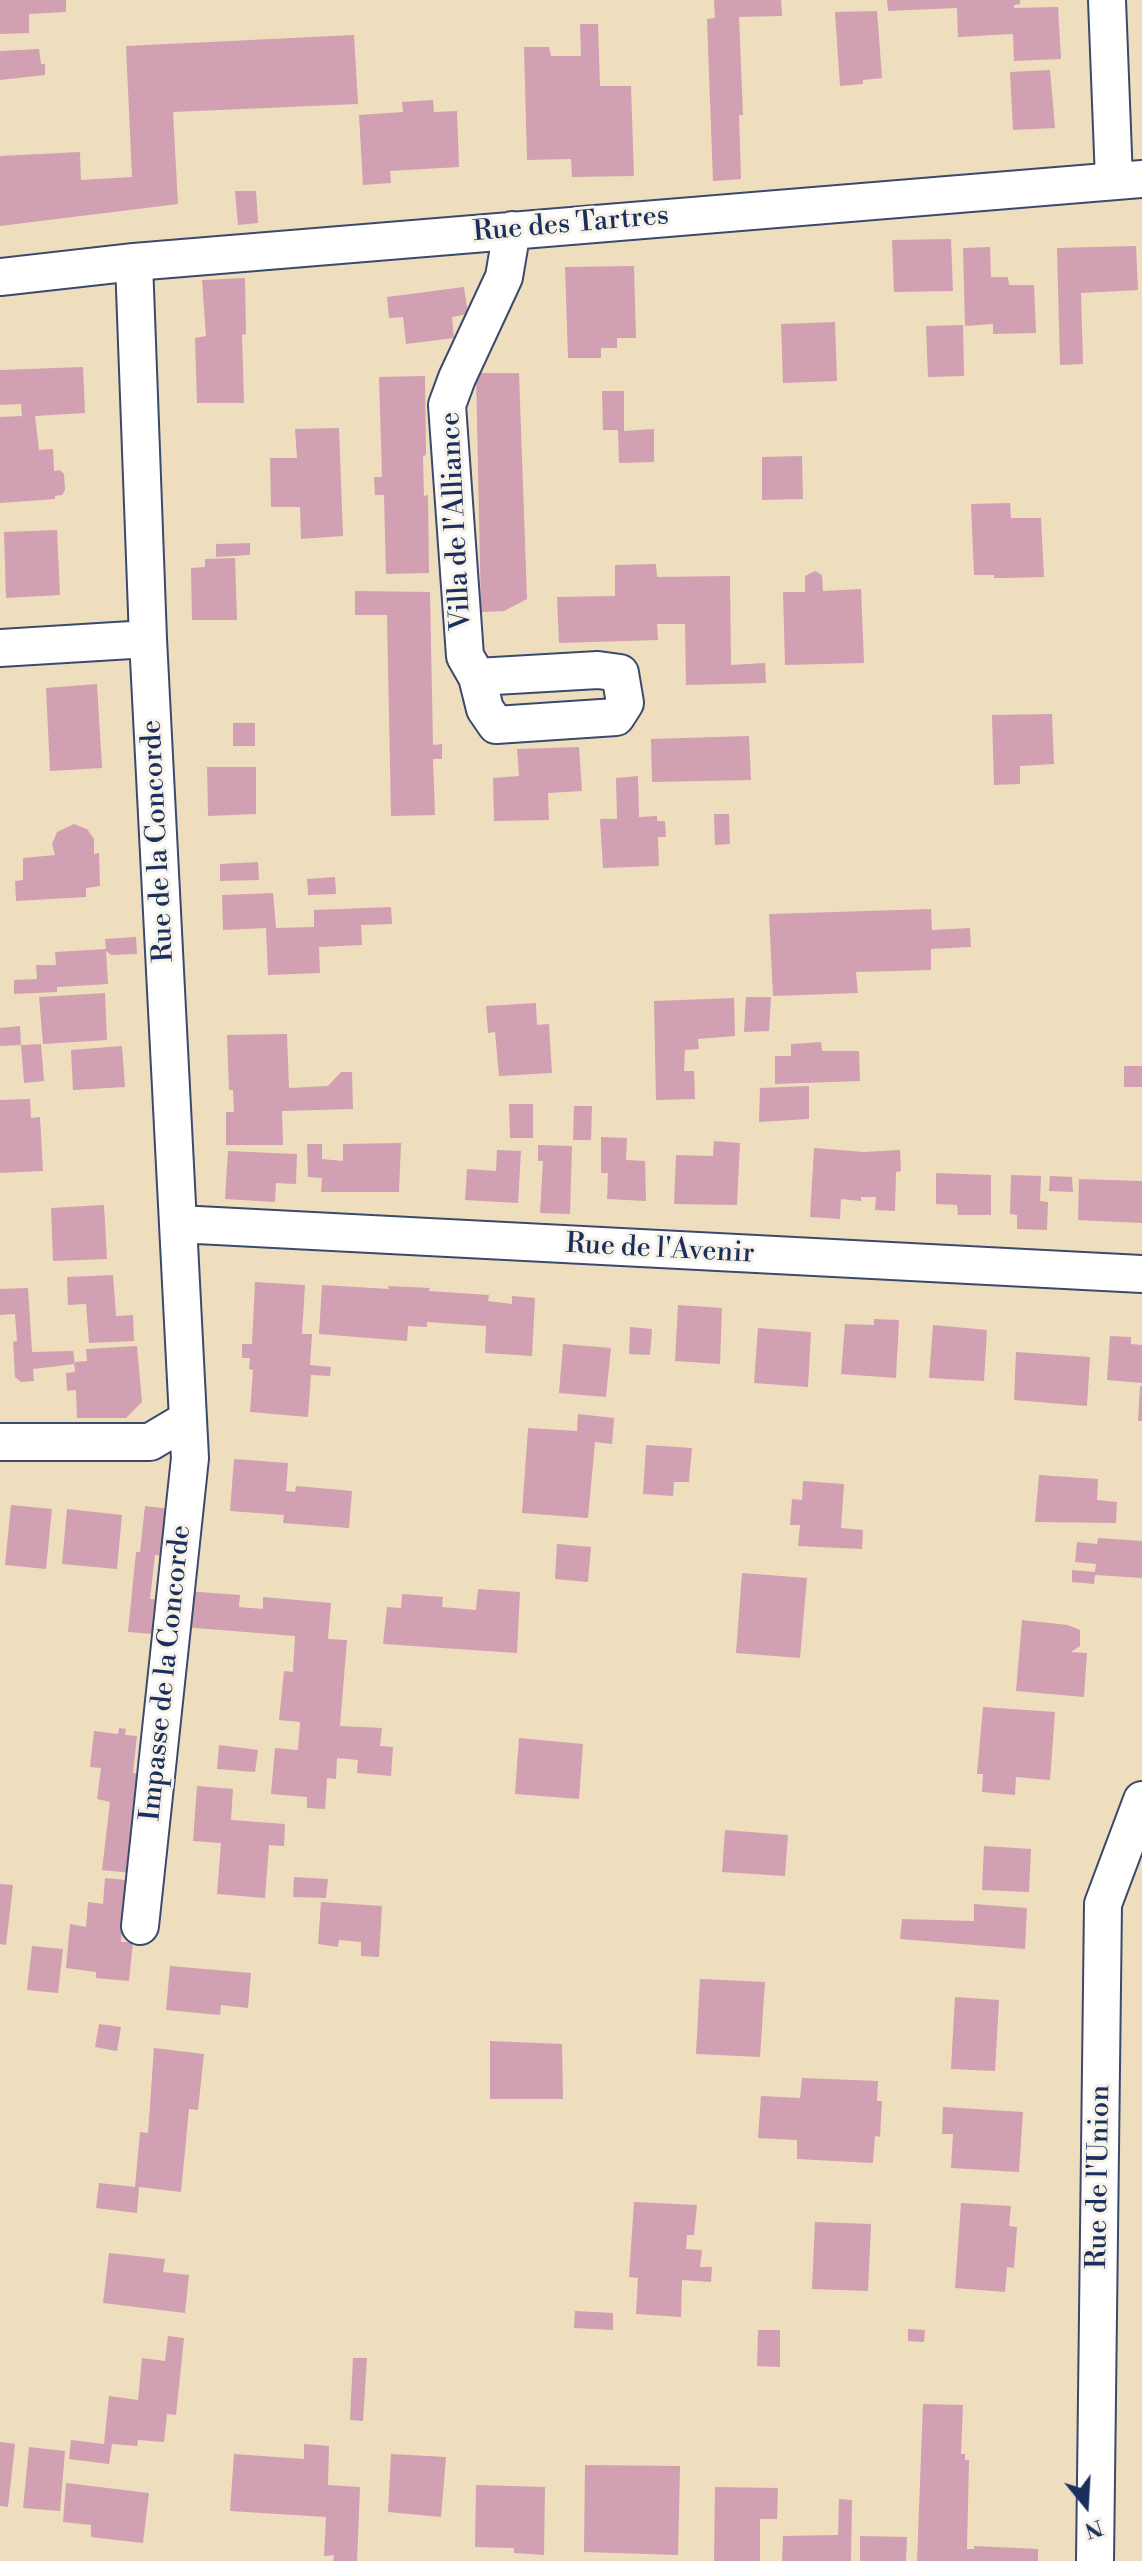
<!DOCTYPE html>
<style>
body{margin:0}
#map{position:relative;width:1142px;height:2561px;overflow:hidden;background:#eedebe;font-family:"Libre Bodoni",serif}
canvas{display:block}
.north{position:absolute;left:1046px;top:2465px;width:80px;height:80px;-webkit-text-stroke:6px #f7f3e8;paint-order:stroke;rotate:162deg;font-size:22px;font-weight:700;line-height:32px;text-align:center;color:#1b2f5e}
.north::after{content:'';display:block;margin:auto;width:28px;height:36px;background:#1b2f5e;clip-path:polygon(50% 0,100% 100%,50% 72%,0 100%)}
</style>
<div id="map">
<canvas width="1142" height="2561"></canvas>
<div class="north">N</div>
</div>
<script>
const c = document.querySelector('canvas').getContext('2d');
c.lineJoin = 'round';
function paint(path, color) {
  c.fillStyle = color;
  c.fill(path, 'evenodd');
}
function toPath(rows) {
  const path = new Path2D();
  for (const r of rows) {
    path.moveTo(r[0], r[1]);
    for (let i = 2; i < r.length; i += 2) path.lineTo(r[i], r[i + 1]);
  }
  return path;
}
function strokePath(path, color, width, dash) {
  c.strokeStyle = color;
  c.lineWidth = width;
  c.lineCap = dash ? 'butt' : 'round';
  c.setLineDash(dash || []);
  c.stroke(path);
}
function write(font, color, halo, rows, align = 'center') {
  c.font = font + ' "Libre Bodoni",serif';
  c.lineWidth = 6;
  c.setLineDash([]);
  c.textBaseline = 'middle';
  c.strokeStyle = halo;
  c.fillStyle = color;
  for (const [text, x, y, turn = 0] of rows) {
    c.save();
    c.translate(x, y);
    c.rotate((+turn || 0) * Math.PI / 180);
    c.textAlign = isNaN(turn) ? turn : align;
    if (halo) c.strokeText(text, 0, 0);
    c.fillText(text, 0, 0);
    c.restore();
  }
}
const building = toPath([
 [0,0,66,0,66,12,29,14,29,33,0,34],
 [714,0,781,0,782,16,739,17,743,115,739,115,741,179,713,181,707,19,715,18],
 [887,0,1020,0,1020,4,1014,5,1014,8,1058,7,1061,59,1014,61,1013,34,958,37,957,8,888,11],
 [877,11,882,78,863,80,863,84,840,86,835,12],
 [580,24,598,24,600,86,631,86,634,176,572,177,571,159,527,160,524,47,549,47,551,56,581,56],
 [354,35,358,104,173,112,178,204,0,226,0,156,80,152,81,180,132,177,126,46],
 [39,49,41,64,45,64,45,75,0,80,0,51],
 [1050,70,1055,128,1013,130,1010,72],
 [433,100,434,112,457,111,459,167,390,171,391,183,363,185,359,115,403,112,402,102],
 [235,191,256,191,258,223,238,225],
 [951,239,953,291,894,292,892,240],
 [1136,246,1138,290,1081,293,1083,364,1060,365,1057,248],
 [990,247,991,277,1008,277,1009,285,1034,285,1036,333,993,334,993,324,965,326,963,248],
 [634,266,636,338,617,338,617,348,601,348,601,358,568,358,565,267],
 [245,278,246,334,242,335,244,403,197,403,195,338,206,336,202,280],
 [464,287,468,314,452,317,454,338,406,344,403,317,389,318,387,297],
 [835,322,837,381,783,383,781,324],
 [963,325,964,376,928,377,926,326],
 [83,367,85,413,35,416,39,450,53,449,54,471,60,470,64,474,65,490,62,495,55,496,55,499,0,503,0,417,22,416,21,404,0,405,0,370],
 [476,373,519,373,527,599,504,611,481,612],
 [425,376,426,455,423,456,424,496,428,495,429,573,386,574,384,495,375,495,374,477,382,477,379,377],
 [602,391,624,391,624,431,654,429,654,462,619,463,618,430,603,430],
 [339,428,343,536,301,539,300,507,271,507,270,458,297,458,295,429],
 [802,456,803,499,762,500,762,457],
 [1010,503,1011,518,1041,518,1044,577,1005,578,994,578,994,575,974,575,971,504],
 [57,530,60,595,6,598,4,532],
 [250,543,250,555,216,557,216,544],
 [235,558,237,620,192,620,191,568,205,567,205,559],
 [656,564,657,577,730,576,731,665,765,663,766,683,686,685,685,624,657,624,658,640,559,643,557,597,615,596,615,565],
 [815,571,822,575,823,591,861,589,864,663,785,665,783,592,805,592,805,576],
 [355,591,430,592,433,745,442,744,442,759,433,759,435,815,391,816,387,615,355,615],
 [97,684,102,768,50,771,46,688],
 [1052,714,1054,764,1020,766,1020,784,994,785,992,715],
 [233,723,255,723,255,746,233,746],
 [749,736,751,780,652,782,651,739],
 [579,747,582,791,548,793,549,820,494,821,493,778,519,776,517,749],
 [207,767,256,767,256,814,208,816],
 [638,776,639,817,657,816,657,821,665,821,666,837,658,837,659,866,603,868,600,819,617,819,616,778],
 [714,814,729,814,730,844,715,845],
 [74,824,87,829,94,839,94,854,99,853,100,886,86,888,86,897,16,901,15,881,23,880,23,858,55,855,52,844,57,832],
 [258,862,259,880,220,881,220,864],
 [335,877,336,894,308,895,307,879],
 [273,893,276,928,314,927,314,910,391,907,392,924,361,925,362,945,319,947,320,973,268,975,266,928,223,930,222,895],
 [931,909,932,930,970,928,971,947,931,949,931,970,856,972,858,993,773,996,769,914],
 [136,937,137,954,111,955,106,951,108,984,57,987,57,992,14,994,14,980,37,979,36,965,56,965,55,952,106,949,105,939],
 [105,993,107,1040,43,1044,39,997],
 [746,997,771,997,769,1031,744,1032],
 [734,998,735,1036,698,1039,699,1049,685,1050,684,1071,694,1071,695,1099,656,1100,654,1001],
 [536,1003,537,1025,549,1024,552,1073,499,1076,495,1032,488,1033,486,1006],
 [20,1026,21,1045,41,1044,44,1081,24,1083,21,1045,0,1046,0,1028],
 [287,1034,289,1088,328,1086,341,1072,352,1072,353,1109,282,1111,283,1145,226,1145,226,1112,234,1112,233,1090,229,1090,227,1035],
 [821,1042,822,1051,859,1051,860,1081,775,1084,775,1056,791,1056,791,1044],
 [122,1046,125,1087,73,1090,71,1050],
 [1124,1066,1142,1066,1142,1087,1124,1087],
 [809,1086,809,1119,759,1122,760,1088],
 [30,1099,31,1118,40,1117,43,1171,0,1173,0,1100],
 [509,1104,533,1104,533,1138,510,1138],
 [574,1106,592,1106,591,1140,573,1140],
 [601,1137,627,1138,626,1160,645,1161,646,1201,607,1199,608,1173,601,1173],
 [714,1141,740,1143,737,1205,674,1204,676,1155,713,1156],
 [401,1143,399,1192,321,1192,322,1178,308,1177,307,1144,322,1144,322,1159,343,1161,343,1144],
 [538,1145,572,1146,570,1214,540,1213,543,1161,538,1161],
 [814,1148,864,1152,900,1150,901,1171,896,1172,895,1211,875,1210,876,1197,861,1197,861,1201,841,1199,840,1219,810,1217],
 [497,1150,521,1151,518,1203,465,1200,467,1169,496,1171],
 [228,1151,297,1154,296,1184,276,1183,275,1202,225,1199],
 [936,1173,991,1175,991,1215,958,1215,957,1205,936,1204],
 [1011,1175,1041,1176,1040,1201,1048,1202,1047,1230,1017,1229,1017,1215,1010,1214],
 [1050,1176,1072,1177,1073,1192,1049,1191],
 [1079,1179,1142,1181,1142,1223,1078,1220],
 [104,1205,107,1259,53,1261,51,1208],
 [113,1275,116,1316,133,1315,134,1341,89,1343,86,1304,68,1305,67,1277],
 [255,1282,305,1285,302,1334,312,1334,310,1365,331,1367,330,1376,311,1375,308,1417,250,1412,253,1370,249,1369,250,1358,242,1358,242,1344,252,1344],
 [322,1285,389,1289,388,1286,430,1288,429,1291,489,1295,488,1301,512,1304,512,1296,535,1298,532,1356,485,1353,486,1326,427,1322,427,1327,408,1326,407,1341,319,1334],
 [28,1288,32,1352,73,1351,75,1364,33,1369,34,1381,21,1382,15,1377,13,1342,17,1341,15,1314,0,1315,0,1289],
 [678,1305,722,1308,720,1364,675,1361],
 [874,1319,899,1320,896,1378,841,1374,845,1324,874,1325],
 [933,1325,987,1330,984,1381,929,1378],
 [630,1327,652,1329,650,1355,629,1354],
 [758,1328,811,1332,808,1387,754,1383],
 [1110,1336,1131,1337,1131,1344,1142,1345,1142,1383,1107,1380],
 [563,1344,611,1348,606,1397,559,1393],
 [137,1346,142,1402,126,1418,77,1418,76,1390,67,1391,66,1373,75,1372,74,1362,87,1361,86,1349],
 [1016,1352,1090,1357,1087,1406,1014,1400],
 [1140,1386,1142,1386,1142,1421,1138,1421],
 [578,1414,614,1418,612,1444,595,1442,588,1518,522,1513,528,1428,577,1431],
 [646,1445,692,1448,689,1482,674,1482,673,1496,643,1494],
 [234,1459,288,1463,286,1491,295,1492,296,1486,352,1491,349,1528,283,1523,284,1515,230,1511],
 [1039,1475,1098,1479,1097,1500,1117,1502,1116,1523,1035,1522],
 [803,1481,844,1484,841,1528,863,1530,862,1549,798,1546,800,1525,790,1525,792,1499,802,1500],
 [11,1505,52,1509,46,1569,5,1565],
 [145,1506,178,1510,173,1557,155,1555,150,1599,168,1600,164,1635,128,1632,136,1552,140,1552],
 [67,1509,122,1515,117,1569,62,1564],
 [1098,1538,1142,1541,1142,1578,1095,1575,1094,1584,1072,1582,1072,1570,1095,1572,1096,1564,1075,1562,1077,1542,1097,1544],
 [557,1544,591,1547,588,1582,555,1579],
 [742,1573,807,1578,800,1658,736,1653],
 [478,1589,520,1592,517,1653,383,1644,387,1607,401,1608,402,1594,443,1597,442,1607,476,1610],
 [186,1591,240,1595,239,1607,263,1609,263,1597,331,1603,328,1639,347,1640,340,1726,382,1728,380,1746,393,1747,391,1776,357,1773,358,1760,337,1758,336,1779,327,1778,325,1809,307,1808,307,1797,271,1794,275,1748,298,1750,300,1722,279,1720,284,1671,293,1672,295,1636,183,1627],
 [1022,1620,1068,1625,1080,1630,1080,1646,1071,1652,1087,1653,1084,1697,1016,1691],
 [983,1707,1055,1712,1050,1780,1016,1777,1015,1795,982,1792,983,1774,977,1774],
 [119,1728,126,1729,125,1735,137,1736,133,1773,142,1774,131,1873,102,1870,110,1802,97,1799,101,1768,90,1767,94,1731,118,1734],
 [519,1738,583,1744,579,1799,515,1794],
 [219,1745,258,1750,255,1772,217,1769],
 [197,1786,233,1789,231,1820,285,1824,284,1846,269,1845,265,1898,217,1894,221,1843,193,1841],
 [725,1830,788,1835,785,1876,722,1872],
 [984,1846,1031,1849,1029,1892,982,1890],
 [294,1877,328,1879,326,1898,293,1897],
 [105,1878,126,1880,121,1942,133,1942,129,1981,96,1978,96,1972,66,1968,70,1924,86,1927,88,1902,103,1904],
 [0,1884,13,1885,6,1945,0,1944],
 [321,1902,382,1906,379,1957,361,1956,361,1942,339,1940,338,1947,318,1944],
 [974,1904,1027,1908,1025,1949,900,1939,902,1919,974,1921],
 [32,1946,63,1949,58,1993,27,1990],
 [170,1966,251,1973,248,2008,221,2005,220,2015,166,2010],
 [700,1979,765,1982,760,2057,696,2054],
 [955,1997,999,2000,995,2071,951,2069],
 [99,2024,121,2027,117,2051,95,2047],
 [490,2041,562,2044,563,2099,490,2099],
 [154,2048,204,2054,198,2110,189,2109,181,2192,139,2187,137,2213,96,2208,99,2183,135,2187,140,2132,148,2133],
 [802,2078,878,2081,877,2101,882,2101,880,2137,875,2136,873,2163,797,2159,797,2140,758,2138,761,2096,800,2098],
 [943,2107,1023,2112,1019,2172,951,2168,953,2134,942,2134],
 [634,2202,697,2205,694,2235,687,2235,686,2249,702,2250,700,2267,712,2267,711,2282,682,2280,681,2317,636,2314,638,2278,629,2277],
 [961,2203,1011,2206,1009,2226,1017,2227,1014,2268,1007,2267,1005,2292,955,2288],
 [815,2222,871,2224,868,2291,812,2289],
 [109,2253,165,2259,163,2272,189,2275,185,2313,103,2303],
 [575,2311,613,2313,613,2330,574,2328],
 [908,2329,925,2330,924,2342,908,2341],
 [758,2330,780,2330,780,2367,757,2366],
 [168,2336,184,2338,176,2415,167,2414,164,2442,138,2440,137,2446,112,2444,109,2464,69,2459,71,2440,104,2444,109,2396,138,2400,142,2358,165,2361],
 [353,2358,367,2358,363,2421,350,2420],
 [923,2404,963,2405,961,2454,965,2454,965,2460,969,2460,967,2549,974,2549,974,2546,1038,2549,1038,2561,917,2561],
 [0,2442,15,2444,8,2507,0,2506],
 [304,2444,329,2446,328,2485,360,2487,357,2561,333,2561,334,2555,324,2556,326,2517,230,2511,234,2454,304,2459],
 [29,2447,65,2451,60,2511,23,2508],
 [391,2454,446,2457,441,2517,388,2512],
 [585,2465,680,2466,678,2555,584,2552],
 [66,2483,149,2493,143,2543,91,2537,91,2525,63,2522],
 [476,2485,545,2487,544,2555,514,2553,514,2548,475,2547],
 [715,2487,778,2488,777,2519,760,2519,760,2561,714,2561],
 [839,2499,852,2500,851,2561,782,2561,783,2536,838,2535],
 [860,2536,907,2537,906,2561,860,2561]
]);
const minor = toPath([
 [1107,0,1114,180],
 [134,262,148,639,190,1458,140,1926],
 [0,277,134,262,1142,179],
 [0,648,148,639],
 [477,677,598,670,620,673,625,703,616,717,496,725,485,709,477,677,465,656,447,405,457,378,504,277,512,230],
 [178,1224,1142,1274],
 [0,1442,150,1442,187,1420],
 [1095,2561,1103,1904,1142,1800]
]);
const streetNames = [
 ["Rue des Tartres",571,225,-5],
 ["Villa de l'Alliance",457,521,-93],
 ["Rue de la Concorde",159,841,-93],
 ["Rue de l'Avenir",660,1250,3],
 ["Impasse de la Concorde",167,1673,-84],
 ["Rue de l'Union",1100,2177,-89]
];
paint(building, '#d1a0b2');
strokePath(minor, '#3b496c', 40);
strokePath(minor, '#fff', 36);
write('28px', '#1b2f5e', '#f7f3e8', streetNames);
</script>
